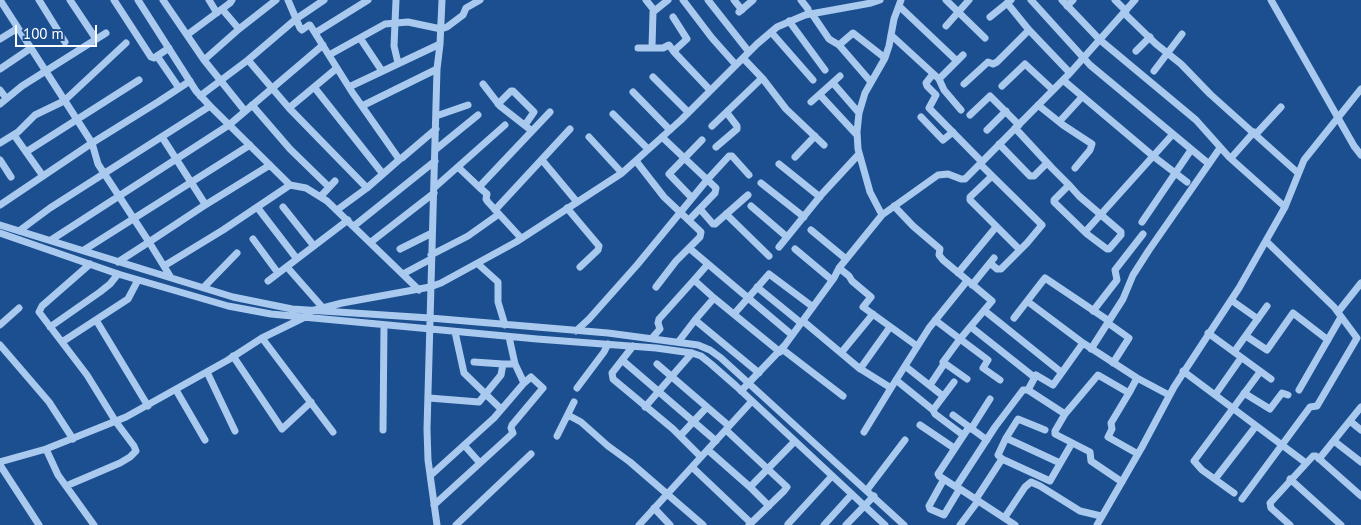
<!DOCTYPE html>
<style>
body{margin:0}
#map{position:relative;width:1361px;height:525px;overflow:hidden;background:#1b4f8f;font-family:"PT Sans",sans-serif}
canvas{display:block}
.scale{position:absolute;left:15px;top:25px;width:82px;height:22px;box-sizing:border-box;border:2px solid #fff;border-top:0;padding-left:6px;font-size:15px;line-height:18px;white-space:nowrap;color:#fff;-webkit-text-stroke:4px #1b4f8f;paint-order:stroke}
</style>
<div id="map">
<canvas width="1361" height="525"></canvas>
<div class="scale">100 m</div>
</div>
<script>
const c = document.querySelector('canvas').getContext('2d');
c.lineJoin = 'round';
function toPath(rows) {
  const path = new Path2D();
  for (const r of rows) {
    path.moveTo(r[0], r[1]);
    for (let i = 2; i < r.length; i += 2) path.lineTo(r[i], r[i + 1]);
  }
  return path;
}
function strokePath(path, color, width, dash) {
  c.strokeStyle = color;
  c.lineWidth = width;
  c.lineCap = dash ? 'butt' : 'round';
  c.setLineDash(dash || []);
  c.stroke(path);
}
const minor = toPath([
 [0,0,92,143,158,102,190,81],
 [39,0,65,42],
 [70,0,96,39],
 [114,0,151,57,154,58,169,48],
 [138,0,196,91,210,106,290,185,306,188,327,201,419,290],
 [163,0,204,60,245,111],
 [209,0,217,13],
 [288,0,300,28,302,30,309,25,310,25,352,92,399,159,402,158,436,129],
 [396,0,394,46,398,63],
 [646,0,654,10],
 [683,0,712,38,736,65],
 [708,0,749,52],
 [734,0,742,10],
 [801,0,808,9,809,14],
 [946,0,985,38],
 [1031,0,1090,65,1209,164],
 [1062,0,1100,40,1196,120,1229,157,1285,207],
 [1115,0,1126,11],
 [1271,0,1354,146,1361,155],
 [899,6,957,61],
 [1067,6,1073,0],
 [222,9,239,29],
 [739,12,753,0],
 [1124,13,1156,44,1181,64,1210,94,1298,173],
 [812,14,829,39,839,45],
 [673,17,687,39,676,49,675,53,710,90],
 [990,17,1011,0],
 [789,21,825,70],
 [946,26,969,0],
 [1029,30,1070,73],
 [771,32,813,80],
 [315,33,368,0],
 [187,35,230,3,232,0],
 [891,35,939,79,944,90,961,110],
 [360,38,382,71],
 [0,39,18,28],
 [652,47,653,12,668,0],
 [638,48,663,48,669,45,674,52],
 [1136,51,1150,37],
 [329,55,385,24,408,22,441,29,447,27,463,15,466,8,480,0],
 [157,56,179,88],
 [743,58,763,79,786,109,824,145],
 [204,60,239,29,276,0],
 [248,60,289,108,367,188,337,210],
 [0,69,31,48],
 [1154,71,1182,34],
 [933,74,926,83,927,86,936,95,929,108,982,162],
 [653,77,688,112],
 [939,79,963,55],
 [1063,80,1153,156,1187,182],
 [871,82,839,45,853,33,885,58],
 [833,83,859,113],
 [483,84,500,106,532,131],
 [964,84,988,62,993,64,997,62,1029,30,1007,3],
 [1002,86,1025,64,1053,90],
 [314,87,383,174],
 [349,87,440,44],
 [0,90,6,98],
 [633,92,670,130],
 [820,95,857,135],
 [200,96,248,60,296,19,324,0],
 [811,102,840,76],
 [0,104,22,86,106,33],
 [498,104,511,91,513,91,534,112,525,125],
 [252,105,290,149,329,187],
 [1038,105,1063,125,1092,144,1090,150,1075,168],
 [362,106,437,69],
 [289,108,337,68],
 [613,114,648,149],
 [970,115,990,96,1019,125],
 [436,116,468,105],
 [921,117,943,140,953,132],
 [1059,122,1082,97],
 [712,126,762,78],
 [1015,128,1052,168,1070,186,1079,196,1121,232,1121,235,1109,249,1107,249,1087,234,1054,202,1054,200,1069,185],
 [987,130,1006,111],
 [1256,134,1281,107],
 [14,135,43,176],
 [162,137,205,204],
 [589,137,622,173],
 [662,137,716,188,715,193,689,220],
 [0,143,18,132,35,115,64,101,126,43],
 [999,144,1030,176,1034,176,1047,163],
 [716,147,737,129,737,126,727,113],
 [435,150,478,115],
 [26,152,139,80],
 [795,157,815,136],
 [1231,158,1254,132],
 [0,160,11,177],
 [542,160,577,202],
 [636,161,664,197,701,232,700,237,676,261,656,287],
 [779,164,820,197],
 [980,164,1042,225,1027,243,1001,269,997,269,990,263],
 [458,167,479,187,550,112],
 [992,176,970,197,970,200,1020,250],
 [761,183,804,217],
 [479,187,487,194,486,199,488,202,521,238],
 [367,188,400,159],
 [434,188,505,125],
 [321,196,335,181],
 [692,198,669,174,702,140],
 [0,205,92,143,98,164,149,242,118,262],
 [751,206,787,237],
 [894,206,913,226,940,249,939,255,943,260,992,301,960,339,935,320],
 [257,207,297,259],
 [283,207,314,246],
 [567,208,599,246,598,250,580,267],
 [700,209,713,224,715,224,748,195],
 [495,210,570,129],
 [726,214,769,256],
 [882,215,870,192,858,149,857,132,859,113,865,93,885,58,889,46,894,19,901,0],
 [1142,222,1191,150],
 [0,225,233,297,292,309,430,318,608,333,698,345,710,350,721,358,904,525],
 [354,226,435,161],
 [811,230,846,259],
 [19,231,50,208,210,106],
 [1085,232,1173,134],
 [0,233,118,274,228,306,271,314,537,339,656,348,692,353,701,356,711,364,736,386,885,525],
 [253,239,278,273],
 [51,240,229,125,323,45],
 [371,242,434,193],
 [779,247,822,194,859,154],
 [689,248,708,264],
 [400,249,432,233],
 [795,249,832,280],
 [84,250,250,145],
 [431,255,468,236,499,214],
 [478,264,498,282,498,302,505,325],
 [164,266,223,230,290,185],
 [287,267,323,308],
 [839,268,849,276,852,281,871,297,863,307,917,346],
 [958,273,996,227],
 [403,274,431,259],
 [170,276,149,242,202,207,270,165],
 [694,280,708,264,792,335],
 [268,281,348,220],
 [972,285,994,258],
 [204,287,237,253],
 [757,287,801,323],
 [1231,300,1258,319],
 [1027,301,1083,343],
 [985,311,1061,372],
 [1093,311,1117,280,1115,270,1143,234],
 [1338,312,1361,283],
 [734,314,769,274,813,307],
 [1014,318,1045,278,1109,321],
 [96,320,148,406],
 [695,320,714,298,780,352],
 [803,321,859,368,891,388,864,432],
 [1108,323,1129,338,1113,363],
 [0,325,19,308],
 [50,327,100,292,110,284,118,274],
 [971,327,1034,377],
 [576,331,589,319,637,265,707,180,729,156,732,156,749,175],
 [455,332,464,373,501,409],
 [1208,333,1271,379],
 [1246,336,1267,350,1293,313,1328,340],
 [262,338,333,432],
 [652,338,660,329,658,323,659,319,694,280,714,298],
 [679,341,695,320,759,373],
 [62,342,128,299,138,280],
 [0,345,49,402,73,439],
 [633,346,612,373,613,379,673,429,701,457],
 [782,349,843,396],
 [1091,349,1123,299,1133,275,1149,250,1220,148],
 [1234,352,1267,306],
 [841,353,873,314],
 [233,356,282,429,311,402],
 [622,360,716,441],
 [474,362,503,364],
 [657,364,729,426],
 [905,366,943,396],
 [860,369,890,327],
 [1183,371,1306,463],
 [207,372,235,431],
 [1137,378,1083,343,1053,385,1036,375,1028,390,1065,414,1098,375,1129,393,1137,378,1169,395],
 [967,379,943,362,960,339,988,360,983,368,1000,380],
 [896,380,933,410,954,382],
 [930,385,944,364],
 [577,388,604,352,608,344],
 [891,388,929,328,967,281],
 [176,390,205,440],
 [1299,390,1341,317],
 [741,391,785,345,834,278,839,268,882,215,938,175,948,174,961,179,965,179,1070,73,1135,0],
 [1129,393,1111,423,1112,429,1108,437,1138,454],
 [1244,393,1270,409,1282,393,1288,395],
 [1215,395,1241,358],
 [429,398,479,402,501,375,503,364,515,364],
 [645,407,692,353],
 [933,410,935,414,963,435],
 [1065,414,1055,431,1055,434,1090,452,1091,461,1122,482],
 [568,415,581,422,608,446,630,462,703,525],
 [953,415,987,440],
 [1350,421,1361,430],
 [920,425,954,448],
 [969,427,938,474,939,476,956,487,995,427,1023,390,1028,390],
 [971,429,990,399],
 [383,430,384,325],
 [726,430,787,487,784,491,749,525],
 [557,436,574,402],
 [680,436,707,407],
 [1006,438,1018,419,1045,430],
 [1334,441,1361,462],
 [464,445,480,463],
 [46,449,58,475,94,525],
 [708,450,750,487,795,441],
 [1002,459,998,455,1006,438,1060,463],
 [1319,459,1361,407],
 [0,462,46,449,126,417,228,360,262,338,303,318,311,311,342,303,430,287,441,283,516,242,622,173,681,120,757,44,777,27,805,15,871,3,880,0],
 [0,465,39,525],
 [692,467,751,523],
 [431,475,494,418,524,383,515,364,509,337],
 [944,479,929,506,930,509,944,515,959,490],
 [1215,479,1256,426],
 [1290,479,1341,525],
 [66,486,120,463,130,457,136,451,134,446,116,422,87,375,39,312,42,306,90,264],
 [750,487,769,506],
 [957,487,1015,525],
 [867,490,905,440],
 [1234,493,1202,470,1194,461,1260,372],
 [976,499,1002,459,1050,481,1072,443],
 [1242,499,1310,407,1317,406,1357,338,1334,307,1266,241],
 [434,505,513,433,511,428,512,425,543,388,531,377,524,383],
 [654,508,670,525],
 [1005,517,1025,487,1031,482,1040,486,1080,511,1101,516],
 [788,524,832,476],
 [437,525,428,460,427,429,437,69,440,44,442,0],
 [456,525,531,454],
 [639,525,752,401],
 [824,525,852,494],
 [846,525,874,496],
 [960,525,978,501],
 [1097,525,1142,447,1174,387,1239,288,1272,230,1285,207,1304,160,1361,89],
 [1290,525,1271,508,1270,503,1313,456,1316,456,1361,496]
]);
strokePath(minor, '#a9c9ee', 7);
</script>
